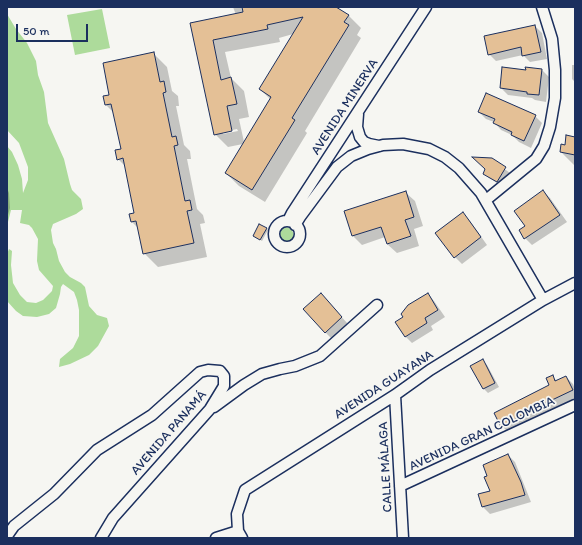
<!DOCTYPE html>
<meta charset="utf-8">
<style>
body{margin:0}
#map{position:relative;width:582px;height:545px;overflow:hidden;background:#f6f6f2;font-family:Itim,sans-serif}
canvas{display:block}
.frame{position:absolute;inset:0;border:8px solid #1b2f5e;pointer-events:none}
.scale{position:absolute;left:16px;top:24px;width:72px;height:18px;box-sizing:border-box;border:2px solid #1b2f5e;border-top:0;padding-left:5px;font-size:12px;line-height:14px;white-space:nowrap;color:#1b2f5e;-webkit-text-stroke:3px #f6f6f2;paint-order:stroke}
</style>
<div id="map">
<canvas width="582" height="545"></canvas>
<div class="frame"></div>
<div class="scale">50 m</div>
</div>
<script>
const c = document.querySelector('canvas').getContext('2d');
c.lineJoin = 'round';
function paint(path, color) {
  c.fillStyle = color;
  c.fill(path, 'evenodd');
}
function toPath(rows) {
  const path = new Path2D();
  for (const r of rows) {
    if (r.length === 3) {
      path.moveTo(r[0] + r[2], r[1]);
      path.arc(r[0], r[1], r[2], 0, 2 * Math.PI);
      continue;
    }
    path.moveTo(r[0], r[1]);
    for (let i = 2; i < r.length; i += 2) path.lineTo(r[i], r[i + 1]);
  }
  return path;
}
function strokePath(path, color, width, dash) {
  c.strokeStyle = color;
  c.lineWidth = width;
  c.lineCap = dash ? 'butt' : 'round';
  c.setLineDash(dash || []);
  c.stroke(path);
}
function write(font, color, halo, rows, align = 'center') {
  c.font = font + ' Itim,sans-serif';
  c.lineWidth = 3.5;
  c.setLineDash([]);
  c.textBaseline = 'middle';
  c.strokeStyle = halo;
  c.fillStyle = color;
  for (const [text, x, y, turn = 0] of rows) {
    c.save();
    c.translate(x, y);
    c.rotate((+turn || 0) * Math.PI / 180);
    c.textAlign = isNaN(turn) ? turn : align;
    if (halo) c.strokeText(text, 0, 0);
    c.fillText(text, 0, 0);
    c.restore();
  }
}
const green = toPath([
 [102,9,110,48,75,55,67,15],
 [7,14,16,29,27,43,36,61,38,75,44,92,48,123,64,159,70,184,72,190,81,199,83,209,76,214,53,224,51,230,53,243,56,249,59,261,65,272,70,277,81,283,85,287,89,306,97,315,107,318,109,326,98,346,89,355,70,364,59,367,60,359,73,348,79,336,79,310,77,300,74,292,63,284,61,287,60,294,56,308,49,314,37,317,23,316,16,311,7,301,7,254,9,249,12,251,11,265,13,283,20,295,27,302,36,303,43,300,52,291,53,286,39,270,37,261,38,239,32,228,29,225,20,223,22,210,11,210,7,226,7,146,12,152,18,165,22,179,23,193,28,180,28,167,19,143,7,130],
 [285,236,9]
]);
const shadow = toPath([
 [233,7,334,7,348,15,361,28,357,35,361,38,305,131,307,133,265,202,239,186,226,173,243,144,228,147,215,134,192,24,236,15],
 [293,34,260,89,270,99,244,142,239,119,249,117,244,91,231,78,225,52,280,42,279,38],
 [237,129,238,131,223,134,223,132],
 [535,26,542,33,547,59,530,62,523,55,496,61,489,54],
 [153,53,167,67,172,91,178,96,179,106,176,106,184,145,190,151,191,159,187,159,197,209,203,215,205,223,200,224,207,257,158,267,144,253,139,229,132,222,135,214,126,167,118,159,122,150,114,113,106,105,110,96],
 [572,65,575,65,575,105,574,104,574,81,572,79],
 [526,68,542,70,549,77,546,102,535,100,532,98,508,95,501,88,527,71],
 [479,112,535,116,542,123,531,148,519,142,512,135,501,130,494,122,486,119],
 [575,138,575,166,561,152,565,146],
 [491,159,510,173,502,186,489,178,484,173],
 [7,188,9,193,10,208,7,218],
 [543,191,550,198,567,222,532,245,525,238,526,226],
 [405,192,415,201,423,226,414,229,419,246,397,253,387,244,385,237,362,245,353,236],
 [463,214,470,221,487,245,462,264,455,257],
 [266,228,268,230,262,241,254,236],
 [428,294,434,301,445,317,431,326,433,330,412,343,405,336,404,318],
 [328,302,348,324,332,339,325,332],
 [482,360,487,365,499,387,488,393,484,389,471,366],
 [552,376,557,381,566,377,573,384,575,389,575,399,538,417,509,433,502,426,551,385],
 [508,455,515,462,531,502,490,514,483,507,479,495,492,491]
]);
const building = toPath([
 [242,7,336,7,349,15,344,22,349,25,292,118,295,120,252,190,225,173,271,97,259,89,303,17,267,25,268,29,213,40,221,80,231,77,237,104,227,106,232,131,214,135,190,23,243,12,242,7],
 [535,25,541,52,522,56,521,47,488,55,484,36,535,25],
 [154,52,160,82,164,81,166,92,163,93,172,137,176,136,178,145,174,146,185,201,190,200,192,210,187,211,194,243,143,254,136,221,131,222,129,214,134,213,123,158,117,160,115,150,121,149,111,104,105,105,103,96,109,95,103,63,154,52],
 [502,67,526,70,525,67,542,69,539,95,527,94,527,92,500,88,502,67],
 [486,93,536,115,524,141,511,135,512,132,493,123,495,119,478,112,486,93],
 [566,135,575,137,575,155,560,152,561,144,565,145,566,135],
 [472,157,492,158,506,167,497,182,483,174,485,169,472,157],
 [543,190,560,215,524,239,519,230,525,226,514,211,543,190],
 [406,191,414,217,405,220,411,236,387,244,381,227,352,236,344,211,406,191],
 [463,212,481,237,454,258,435,233,463,212],
 [259,224,267,228,260,240,253,236,259,224],
 [321,293,342,317,325,333,303,309,321,293],
 [428,293,438,310,425,318,427,323,405,337,395,322,403,317,401,314,408,305,428,293],
 [483,359,495,383,483,389,470,366,483,359],
 [553,375,555,381,566,376,573,390,531,410,501,427,494,413,549,385,546,378,553,375],
 [508,454,521,482,525,495,482,507,478,494,490,491,484,477,487,476,483,465,508,454]
]);
const minor = toPath([
 [358,114,357,127,360,137,364,142,369,144,379,146],
 [486,200,536,159,544,146,550,127,555,98,555,70,552,39,542,7],
 [288,221,292,213,426,7],
 [287,234,13],
 [295,225,300,217,337,167,351,156,368,149,383,145,403,144,429,149,445,157,459,168,481,193,543,300],
 [395,395,403,538],
 [214,407,244,385,262,374,280,369,295,366,320,356,377,305],
 [400,486,575,405],
 [7,536,14,526,54,494,97,450,152,415,200,372,208,370,220,371,224,376,224,386,210,409,113,518,101,538],
 [216,538,238,531],
 [242,538,238,531,237,514,245,490,395,395,430,370,543,300,575,283]
]);
const streetNames = [
 ["AVENIDA MINERVA",345,107,-57],
 ["AVENIDA GUAYANA",384,385,-33],
 ["AVENIDA PANAMÁ",169,433,-49],
 ["AVENIDA GRAN COLOMBIA",482,434,-25],
 ["CALLE MÁLAGA",386,467,-93]
];
paint(green, '#addb9b');
paint(shadow, '#0003');
paint(building, '#e4c096');
strokePath(building, '#1b2f5e', 1);
strokePath(minor, '#1b2f5e', 13);
strokePath(minor, '#f6f6f2', 10);
write('13px', '#1b2f5e', '#f6f6f2', streetNames);
</script>
